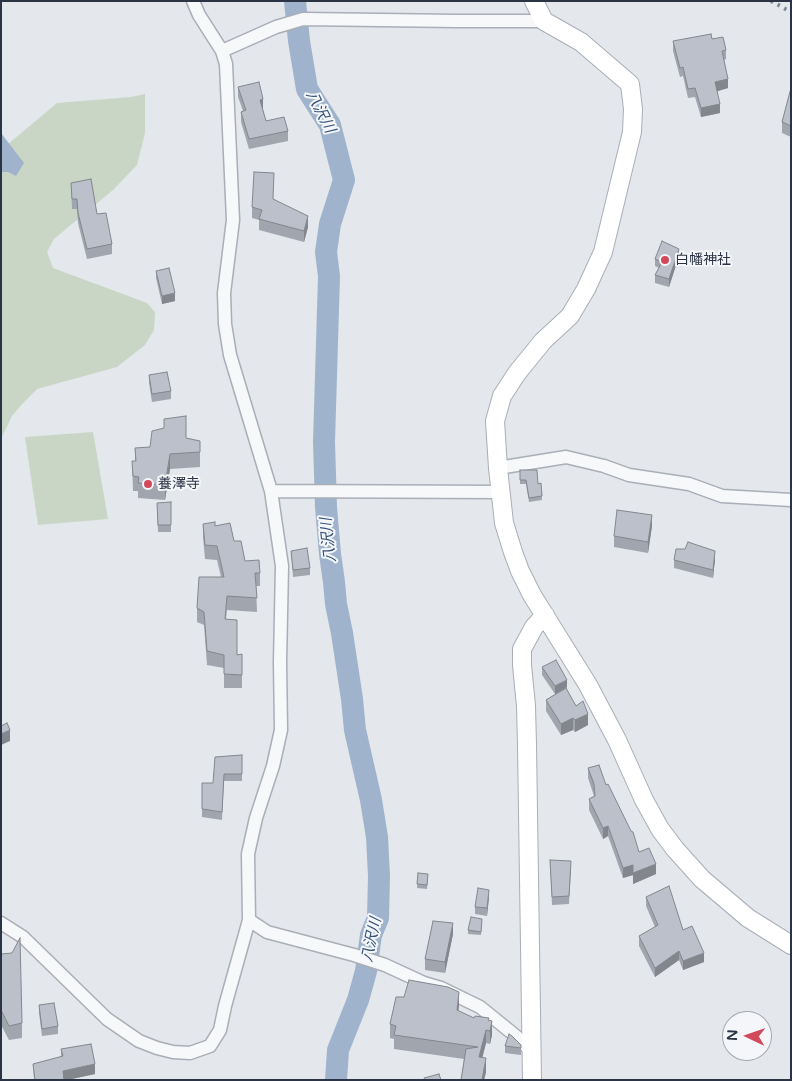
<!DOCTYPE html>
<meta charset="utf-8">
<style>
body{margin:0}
#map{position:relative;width:792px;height:1081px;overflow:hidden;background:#e4e7ec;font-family:"Varela Round",sans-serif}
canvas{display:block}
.frame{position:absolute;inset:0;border:2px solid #2b3445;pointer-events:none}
.north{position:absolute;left:722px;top:1011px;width:50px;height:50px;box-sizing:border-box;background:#f4f6f9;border:1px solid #a4a8b1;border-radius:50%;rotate:273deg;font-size:14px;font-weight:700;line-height:20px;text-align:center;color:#2b3445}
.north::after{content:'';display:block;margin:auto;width:18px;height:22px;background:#d1495b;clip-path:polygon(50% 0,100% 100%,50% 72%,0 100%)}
</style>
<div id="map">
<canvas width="792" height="1081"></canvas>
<div class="frame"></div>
<div class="north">N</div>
</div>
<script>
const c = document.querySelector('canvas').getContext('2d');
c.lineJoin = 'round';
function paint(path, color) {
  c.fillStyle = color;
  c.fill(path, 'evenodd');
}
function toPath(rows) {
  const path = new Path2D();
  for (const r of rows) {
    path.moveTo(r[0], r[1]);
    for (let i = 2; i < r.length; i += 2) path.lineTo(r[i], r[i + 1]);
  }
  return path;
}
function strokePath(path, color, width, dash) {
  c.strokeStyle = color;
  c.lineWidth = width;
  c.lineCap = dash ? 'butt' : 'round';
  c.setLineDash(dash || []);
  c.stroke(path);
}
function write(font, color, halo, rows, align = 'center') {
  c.font = font + ' "Varela Round","Noto Sans JP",sans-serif';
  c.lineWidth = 4;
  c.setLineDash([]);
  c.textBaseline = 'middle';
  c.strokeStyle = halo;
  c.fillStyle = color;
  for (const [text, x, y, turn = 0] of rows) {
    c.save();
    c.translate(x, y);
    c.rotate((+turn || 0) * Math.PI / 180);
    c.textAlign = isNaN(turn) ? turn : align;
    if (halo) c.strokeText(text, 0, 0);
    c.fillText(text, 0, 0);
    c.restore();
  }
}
const green = toPath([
 [145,94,145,133,137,165,113,190,54,239,47,252,53,268,147,303,155,312,154,330,145,345,117,367,37,389,24,402,12,416,1,439,1,150,57,103,131,97],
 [93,432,108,519,38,525,25,437]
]);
const water = toPath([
 [1,133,24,163,16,176,8,172,1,172]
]);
const river = toPath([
 [295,1,299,41,307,89,330,125,344,180,330,224,326,252,329,276,324,442,326,507,330,554,334,582,336,604,342,633,352,699,355,730,371,800,377,837,379,876,378,918,371,935,366,971,358,1000,338,1050,336,1080]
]);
const street = toPath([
 [222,51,276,27,303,19,457,21,544,21],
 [498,468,566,457,604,466,629,475,689,484,722,496,791,500],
 [271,491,500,492],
 [249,920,267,932,354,955,385,965,424,983,441,988,480,1007,517,1037,531,1051],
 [1,923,23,937,107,1019,139,1041,157,1048,173,1052,190,1053,210,1046,220,1030,225,1006,249,920,248,854,256,818,273,766,281,730,280,662,282,566,271,491,230,355,225,324,224,293,233,220,226,64,222,51,199,15,193,1]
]);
const secondary = toPath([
 [534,1,544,21,581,42,630,84,633,109,632,132,603,252,586,289,570,316,543,341,517,373,502,396,495,421,498,468,504,523,513,552,520,571,532,595,588,685,617,740,644,800,660,829,675,849,702,879,748,918,791,945],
 [532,1080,527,745,526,706,522,665,522,649,534,627,545,615]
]);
const rail = toPath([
 [771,1,791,12]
]);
const wall = toPath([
 [712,39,726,50,726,59,724,60,728,88,717,91,720,113,701,117,695,97,688,98,683,76,680,77,673,51,673,41],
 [238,87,263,110,266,121,288,131,288,141,249,149,241,122,241,112,243,111,238,97],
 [791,88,791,137,782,133,782,122],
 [71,183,97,214,112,244,112,254,87,259,78,223,77,209,72,209],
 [274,199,308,227,304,242,259,230,259,220,252,218,252,207],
 [679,256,669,287,655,283,655,275,659,268,655,266,655,259],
 [156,271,175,301,162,304,156,278],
 [149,375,171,391,171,399,152,402,149,383],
 [186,438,200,441,200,467,170,469,165,500,138,498,138,491,133,491,132,461,135,461,135,448,150,447],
 [520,470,538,484,541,483,542,500,529,502,526,484,520,484],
 [171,502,171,532,158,532,157,511],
 [203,524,215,526,234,541,245,561,260,573,260,586,256,586,257,612,227,610,226,619,237,655,242,667,242,688,224,688,224,668,207,665,204,625,197,622,197,608,221,577,217,560,205,559,203,537],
 [652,526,648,553,614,547,614,536],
 [291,551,310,568,310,575,293,577],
 [715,559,713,578,674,568,674,560],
 [542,667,567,687,566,688,576,706,588,725,575,732,573,730,561,735,546,711,546,700,555,694,542,675],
 [242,755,242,781,224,781,222,820,202,817,202,783,213,783],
 [588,768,606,785,639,852,656,874,633,884,633,875,623,878,608,836,603,839,589,810,589,799,594,796,588,778],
 [550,860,571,868,569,904,552,905],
 [418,873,428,878,427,889,417,888],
 [489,897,487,916,475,914,475,907],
 [646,897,683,930,704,962,683,970,679,960,655,977,639,946,639,936,655,927,646,906],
 [482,922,481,935,468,934,468,930],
 [453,934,445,973,425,970,425,959],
 [1,954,22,1023,22,1038,9,1040,1,1025],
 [404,997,459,1006,458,1011,474,1018,489,1020,492,1035,490,1044,486,1043,482,1058,486,1072,484,1080,461,1080,464,1059,394,1049,394,1039,390,1038,390,1024],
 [39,1005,58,1026,58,1034,42,1036,39,1013],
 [521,1045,521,1055,505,1053,505,1046],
 [61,1049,95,1074,67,1080,34,1080,33,1064,61,1057]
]);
const shadedWall = toPath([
 [728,79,728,88,715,92,715,82],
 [263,99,263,110,260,111,260,100],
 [720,104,720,113,701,117,701,108],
 [308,216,308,227,304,242,304,231],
 [679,249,679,256,669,287,669,279],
 [175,293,175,301,162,304,162,296],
 [170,454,170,469,165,500,165,485],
 [652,515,652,526,648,553,648,542],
 [715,551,715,559,713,578,713,570],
 [567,680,567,687,555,694,555,686],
 [588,714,588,725,575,732,575,720],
 [573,718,573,730,561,735,561,724],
 [10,730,10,741,1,745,1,734],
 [608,826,608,836,603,839,603,828],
 [656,864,656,874,633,884,633,873],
 [633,865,633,875,623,878,623,868],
 [489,890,489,897,487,916,487,908],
 [453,923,453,934,445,973,445,962],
 [679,951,679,960,655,977,655,968],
 [704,953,704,962,683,970,683,961],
 [459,992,459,1006,457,1024,457,1010],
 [492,1021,492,1035,490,1044,490,1031],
 [486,1030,486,1043,479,1071,479,1057],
 [486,1058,486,1072,484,1080,482,1080],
 [95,1064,95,1074,67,1080,63,1080,63,1071]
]);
const building = toPath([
 [711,34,712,39,723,37,726,50,722,51,728,79,715,82,720,104,701,108,695,88,688,89,683,67,680,68,673,41,711,34],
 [259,82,263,99,260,100,266,121,284,117,288,131,249,139,241,112,246,110,238,87,259,82],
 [791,88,791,126,782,122,791,88],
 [254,172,274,173,273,199,308,216,304,231,259,219,262,210,252,207,254,172],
 [91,179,97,214,106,213,112,244,87,249,78,213,77,199,72,199,71,183,91,179],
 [662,241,679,249,669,279,655,275,662,262,655,259,662,241],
 [169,268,175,293,162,296,156,271,169,268],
 [167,372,171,391,152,394,149,375,167,372],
 [186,416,186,438,200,441,200,452,170,454,165,485,138,483,139,477,133,476,132,461,136,461,135,448,150,447,152,431,164,428,164,419,186,416],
 [520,470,537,470,538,484,541,483,542,496,529,498,526,480,520,480,520,470],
 [171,502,171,525,158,525,157,503,171,502],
 [617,510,652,515,648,542,614,536,617,510],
 [215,522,215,526,230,523,234,541,241,541,245,561,259,560,260,573,255,573,257,598,227,596,225,619,237,620,237,655,242,654,242,675,224,674,224,655,207,651,204,612,197,608,199,577,224,577,217,546,205,545,203,524,215,522],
 [688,542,715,551,713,570,674,560,676,549,685,549,688,542],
 [307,548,310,568,293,570,291,551,307,548],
 [556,660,567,680,555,686,542,667,556,660],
 [566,688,576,706,583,701,588,714,575,720,573,718,561,724,546,700,566,688],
 [7,723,10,730,1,734,1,726,7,723],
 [242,755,242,774,224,774,222,812,202,809,202,783,213,783,215,757,242,755],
 [599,765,606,785,608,784,631,831,633,832,639,852,649,848,656,864,633,873,633,865,623,868,608,826,603,828,589,799,595,796,594,784,588,768,599,765],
 [550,860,571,861,569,896,552,897,550,860],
 [418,873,428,874,427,885,417,884,418,873],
 [669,886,683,930,692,926,704,953,683,961,679,951,655,968,639,936,658,925,646,897,669,886],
 [478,888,489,890,487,908,475,907,478,888],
 [471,917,482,919,481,932,468,930,471,917],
 [433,921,453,923,445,962,425,959,433,921],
 [20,938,22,1023,9,1026,1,1010,1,954,12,953,20,938],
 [409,980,448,987,459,992,457,1010,474,1018,475,1016,489,1018,488,1020,492,1021,490,1031,486,1030,479,1057,486,1058,482,1080,461,1080,466,1049,478,1047,394,1035,396,1026,390,1024,396,997,404,997,409,980],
 [54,1003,58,1026,42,1029,39,1005,54,1003],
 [509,1034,512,1036,521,1045,521,1048,505,1046,509,1034],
 [91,1044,95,1064,63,1071,64,1080,35,1080,33,1064,63,1056,61,1049,91,1044],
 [439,1074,441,1080,425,1080,424,1078,439,1074]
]);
const markers = [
 [665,260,5,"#d1495b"],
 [148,484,5,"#d1495b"]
];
const poiNames = [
 ["白幡神社",675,260],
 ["養澤寺",158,484]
];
const waterNames = [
 ["八沢川",320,112,63],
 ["八沢川",329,540,-96],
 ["八沢川",372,940,-78]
];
paint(green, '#c9d6c5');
paint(water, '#9fb4cc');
strokePath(river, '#9fb4cc', 22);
strokePath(street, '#a9aeb7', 15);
strokePath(secondary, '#a9aeb7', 20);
strokePath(street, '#f7f8fa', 12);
strokePath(secondary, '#fff', 18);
strokePath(rail, '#7d8696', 4, [2.5, 5]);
paint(wall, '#a1a5ae');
paint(shadedWall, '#83868d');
paint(building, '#bbc0ca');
strokePath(building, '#83868d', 1);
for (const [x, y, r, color] of markers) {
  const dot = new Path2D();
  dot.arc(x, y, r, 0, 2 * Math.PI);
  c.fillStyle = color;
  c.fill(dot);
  strokePath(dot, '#f4f6f9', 2);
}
write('14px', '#2b3445', '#f4f6f9', poiNames, 'left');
write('italic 15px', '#34527a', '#f4f6f9', waterNames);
</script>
